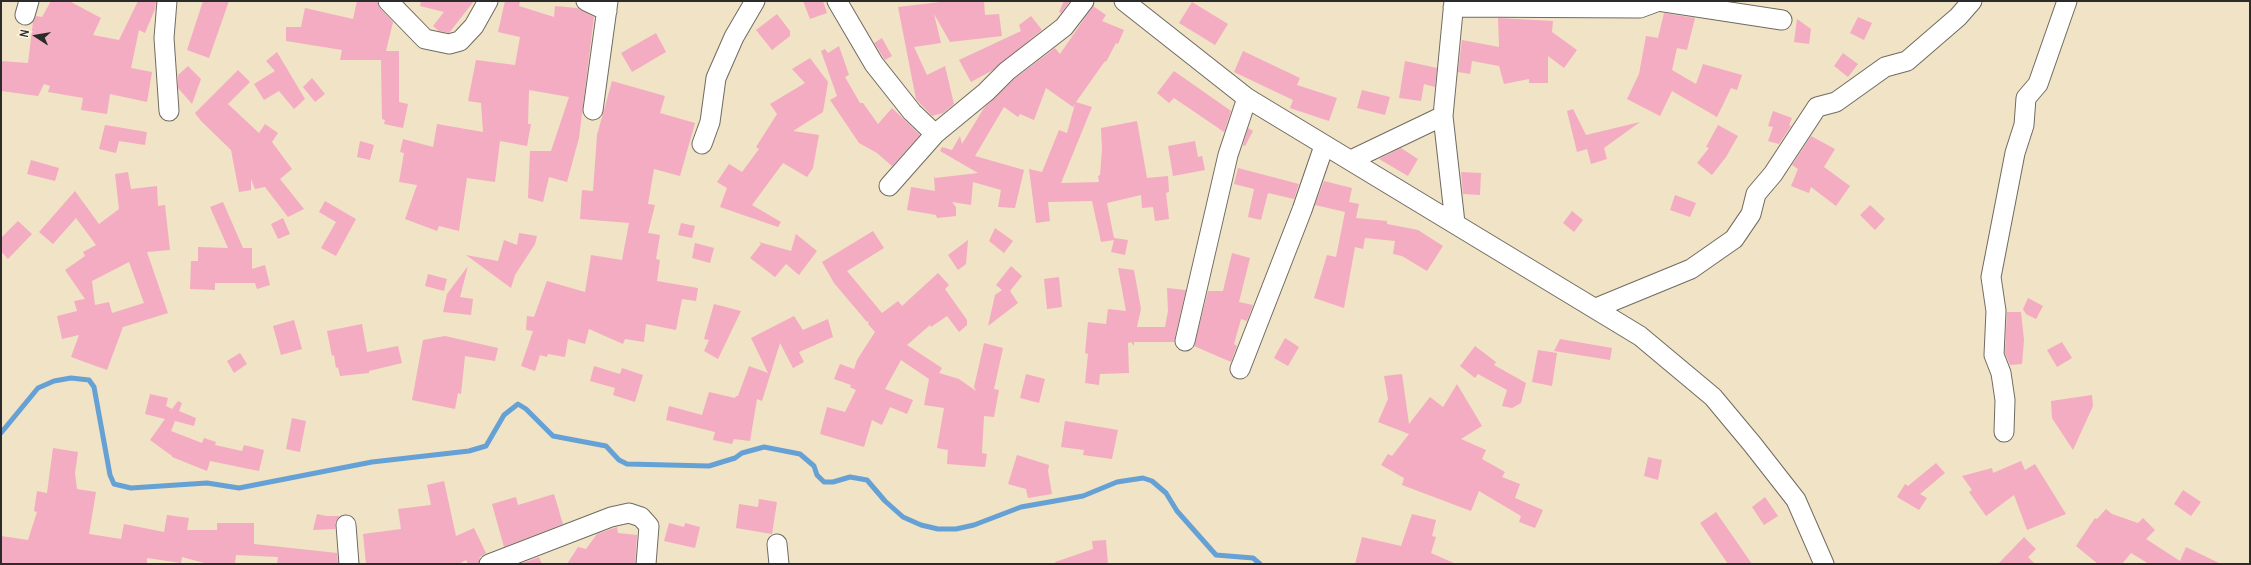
<!DOCTYPE html>
<style>
body{margin:0}
#map{position:relative;width:2251px;height:565px;overflow:hidden;background:#f1e3c5;font-family:Delius,sans-serif}
canvas{display:block}
.frame{position:absolute;inset:0;border:2px solid #2b2b2b;pointer-events:none}
.north{position:absolute;left:16px;top:16px;width:40px;height:40px;-webkit-text-stroke:3px #fcf5e5;paint-order:stroke;rotate:282deg;font-size:11px;font-weight:700;line-height:16px;text-align:center;color:#2b2b2b}
.north::after{content:'';display:block;margin:auto;width:14px;height:18px;background:#2b2b2b;clip-path:polygon(50% 0,100% 100%,50% 72%,0 100%)}
</style>
<div id="map">
<canvas width="2251" height="565"></canvas>
<div class="frame"></div>
<div class="north">N</div>
</div>
<script>
const c = document.querySelector('canvas').getContext('2d');
c.lineJoin = 'round';
function toPath(rows) {
  const path = new Path2D();
  for (const r of rows) {
    path.moveTo(r[0], r[1]);
    for (let i = 2; i < r.length; i += 2) path.lineTo(r[i], r[i + 1]);
  }
  return path;
}
function strokePath(path, color, width, dash) {
  c.strokeStyle = color;
  c.lineWidth = width;
  c.lineCap = dash ? 'butt' : 'round';
  c.setLineDash(dash || []);
  c.stroke(path);
}
function paint(path, color) {
  c.fillStyle = color;
  c.fill(path, 'evenodd');
}
const stream = toPath([
 [1,433,38,388,54,381,71,378,89,380,94,387,110,475,114,484,131,488,207,483,239,488,372,462,469,451,486,446,504,415,518,404,526,409,553,436,606,446,619,460,627,464,709,466,735,458,742,453,764,447,800,454,814,466,817,475,824,482,833,482,850,477,867,480,885,501,903,517,921,525,938,529,956,529,974,525,1021,507,1083,496,1117,482,1143,478,1152,481,1166,493,1177,511,1216,555,1253,558,1260,564]
]);
const building = toPath([
 [51,1,69,1,101,18,93,35,119,40,138,1,156,1,155,9,145,33,139,30,131,68,152,72,147,102,110,94,107,114,81,110,83,98,48,92,50,86,44,84,38,96,1,91,1,61,28,63,33,22,36,16,42,17],
 [203,1,229,1,209,58,187,50],
 [357,1,377,1,380,8,393,22,386,51,399,51,399,102,408,104,403,128,384,124,385,120,382,119,381,60,340,60,342,50,286,41,286,27,301,27,305,8,353,19],
 [421,1,474,1,449,33,439,31,433,26,444,12,420,6],
 [505,1,520,1,519,6,554,17,555,6,577,8,594,17,579,138,567,182,549,177,543,202,528,198,530,151,551,151,569,97,529,90,528,124,531,124,527,146,500,141,495,182,467,178,459,231,439,226,437,231,405,219,417,185,399,182,404,153,400,152,403,139,433,147,437,124,483,132,481,103,468,101,476,60,515,65,520,37,498,32],
 [803,1,823,1,827,13,810,19],
 [949,1,984,1,985,15,999,14,1002,36,950,42,934,14,941,43,914,47,927,75,945,66,954,104,943,113,932,116,916,99,898,7],
 [1064,1,1070,1,1061,13,1059,12],
 [1192,2,1228,24,1215,45,1179,23],
 [1093,6,1106,15,1102,21,1124,30,1118,44,1116,43,1106,62,1105,61,1076,102,1092,107,1061,183,1099,182,1098,176,1100,175,1102,149,1101,128,1137,121,1147,178,1168,176,1169,192,1166,193,1169,219,1155,221,1153,207,1142,208,1141,195,1107,203,1114,238,1128,240,1125,255,1111,252,1114,240,1101,242,1092,201,1048,202,1050,221,1036,223,1029,169,1042,172,1059,130,1067,133,1075,104,1073,107,1046,88,1034,120,1020,114,1018,117,1004,107,975,156,1024,170,1015,208,998,207,1001,190,973,182,971,205,952,202,956,207,956,216,937,218,936,215,907,210,911,187,935,191,934,176,935,178,978,173,940,151,942,147,952,150,960,136,962,144,984,108,1014,79,1055,48,1060,54],
 [1664,13,1695,18,1687,50,1677,48,1672,70,1696,84,1703,64,1742,75,1737,90,1731,88,1717,117,1672,91,1660,116,1627,99,1639,74,1646,36,1658,38],
 [777,14,790,31,790,36,772,50,756,30],
 [1031,16,1042,30,993,70,971,82,959,60,1021,31,1019,25],
 [1858,17,1872,23,1864,40,1850,33],
 [1498,18,1553,21,1552,32,1577,50,1564,68,1548,56,1548,83,1529,83,1529,79,1504,84,1499,66,1472,61,1470,74,1458,72,1462,40,1499,47],
 [1797,19,1811,29,1809,44,1794,42],
 [656,33,666,52,632,72,621,53],
 [882,38,892,56,885,60,874,43],
 [839,46,849,75,845,77,860,103,863,103,878,124,892,108,920,135,892,166,877,153,859,143,830,100,837,96,821,51,825,49,828,53],
 [1243,51,1300,78,1297,85,1337,98,1329,121,1290,108,1293,100,1234,72],
 [277,52,305,99,294,109,279,91,264,100,254,84,275,71,266,61],
 [1843,53,1858,64,1848,77,1834,66],
 [810,58,828,82,823,112,793,131,819,135,813,168,807,177,783,163,752,205,781,222,778,227,720,207,727,188,717,182,729,164,742,172,759,149,756,147,777,114,770,104,805,83,792,69],
 [1405,61,1437,68,1435,87,1424,84,1421,101,1399,98],
 [188,66,201,79,192,104,178,88,178,75],
 [238,70,250,82,228,104,259,133,265,124,278,133,272,142,292,169,280,179,304,209,288,217,265,187,255,189,251,179,251,190,239,192,231,150,201,121,195,113],
 [1174,71,1231,111,1224,132,1174,98,1169,103,1157,93],
 [312,78,325,94,315,102,303,87],
 [612,81,665,96,660,113,695,123,680,176,654,169,648,204,655,205,648,233,660,235,656,259,660,260,657,281,698,288,696,301,682,299,676,330,646,324,644,342,625,339,623,344,589,329,585,344,568,339,565,357,548,354,547,357,540,355,535,371,521,366,533,331,526,330,527,316,534,317,547,281,585,292,591,255,622,260,629,223,580,219,582,190,593,191,597,135],
 [1362,90,1390,97,1385,115,1357,108],
 [1573,109,1586,135,1640,122,1604,148,1607,159,1591,164,1587,149,1577,152,1567,111],
 [1773,111,1792,118,1789,125,1791,126,1779,144,1768,141,1773,127,1768,126],
 [105,125,147,132,145,145,119,141,116,153,99,149],
 [1718,125,1738,136,1726,157,1712,175,1697,163,1709,148,1706,147],
 [1248,128,1253,131,1245,146,1243,145],
 [1811,136,1835,149,1824,167,1850,186,1836,206,1811,187,1809,193,1791,186,1798,169,1792,165],
 [360,141,374,145,370,160,357,157],
 [1195,141,1198,157,1202,156,1205,170,1173,176,1168,146],
 [1401,148,1418,159,1408,176,1379,159],
 [31,160,59,168,55,181,27,174],
 [1238,168,1299,184,1294,199,1268,193,1261,220,1248,217,1254,189,1234,184],
 [128,172,131,189,157,186,158,206,165,205,170,250,147,252,168,313,123,327,107,370,71,357,79,335,62,339,57,316,77,311,74,301,85,299,65,270,85,256,83,252,96,245,76,218,53,244,39,232,75,191,99,224,119,209,115,174],
 [129,262,144,303,112,313,109,302,95,305,92,281],
 [1461,172,1481,173,1480,195,1463,194],
 [1324,181,1352,188,1349,202,1359,204,1356,218,1387,221,1387,224,1418,230,1443,246,1427,271,1402,256,1393,254,1395,241,1365,238,1363,249,1355,247,1344,308,1314,298,1327,255,1336,257,1345,212,1315,205],
 [1675,195,1696,203,1690,217,1670,210],
 [325,201,356,219,336,256,321,248,336,222,319,212],
 [223,202,243,248,252,248,252,269,265,265,270,285,257,289,255,283,215,283,215,290,190,289,191,261,198,261,198,247,228,248,210,207],
 [1870,205,1885,219,1875,230,1860,215],
 [1572,211,1583,220,1574,232,1563,223],
 [283,218,290,234,278,239,271,224],
 [18,221,32,234,8,259,1,251,1,238],
 [681,223,695,226,692,238,678,235],
 [995,228,1013,241,1004,253,989,241],
 [873,231,884,248,847,271,882,313,898,301,902,306,938,273,949,285,945,289,967,320,967,325,959,332,947,316,931,327,930,325,907,345,942,368,939,373,959,379,976,391,974,387,984,343,1003,348,994,389,999,390,994,417,984,416,982,453,987,454,985,467,947,464,948,450,937,448,944,408,924,405,929,379,901,360,885,389,913,400,907,414,890,407,882,425,872,420,864,447,820,434,827,407,845,412,856,390,850,387,851,385,834,379,840,364,854,369,857,360,875,332,868,324,869,321,867,322,834,283,822,262],
 [519,233,537,236,535,244,515,275,511,288,466,255,498,261,504,240,517,245],
 [796,234,817,251,799,275,786,264,775,277,750,258,761,244,759,242,791,251],
 [968,240,966,264,958,270,948,255],
 [695,243,714,248,710,263,692,258],
 [1232,253,1250,258,1239,302,1253,305,1247,321,1241,319,1234,344,1237,346,1231,362,1194,346,1208,291,1223,291],
 [468,266,460,297,473,299,471,315,443,312,447,294],
 [1011,266,1022,276,1010,291,1018,303,988,326,995,295,1002,290,996,285],
 [1118,268,1134,270,1141,309,1137,327,1165,327,1168,311,1167,288,1186,290,1174,342,1134,342,1134,346,1131,342,1128,343,1129,373,1100,374,1099,385,1085,383,1088,354,1085,353,1088,322,1106,324,1108,309,1126,311],
 [428,274,447,279,444,291,425,286],
 [1059,277,1062,307,1047,309,1044,279],
 [2028,298,2043,306,2036,319,2026,314,2023,309],
 [714,304,741,311,718,359,704,351,709,340,704,339],
 [2007,312,2021,312,2024,340,2022,364,2010,365,2005,353],
 [794,316,803,330,828,319,833,337,799,352,804,362,793,368,780,343,762,401,757,399,750,441,734,439,732,444,713,440,715,432,666,420,669,406,702,415,709,392,735,398,736,396,738,396,749,366,768,373,751,338],
 [294,320,302,349,281,355,273,326],
 [362,324,367,352,398,346,402,363,369,371,369,373,340,376,338,367,336,368,334,355,332,356,327,331],
 [445,336,498,348,495,361,465,356,461,394,458,393,455,409,412,400,423,340],
 [1285,338,1299,347,1288,366,1274,358],
 [1560,339,1612,348,1610,360,1554,351],
 [2062,342,2072,358,2057,367,2047,350],
 [1475,346,1496,362,1494,365,1526,383,1521,403,1512,408,1502,406,1507,390,1478,374,1475,378,1460,366],
 [1538,350,1557,353,1552,386,1532,382],
 [240,353,247,364,234,373,227,361],
 [594,366,620,374,622,368,643,375,635,402,613,395,615,388,590,381],
 [1026,374,1045,379,1039,403,1020,398],
 [1402,374,1409,424,1430,397,1443,407,1457,384,1482,426,1461,439,1486,450,1482,459,1505,472,1502,477,1520,484,1515,498,1543,510,1535,528,1519,522,1521,516,1479,491,1471,511,1402,485,1404,478,1381,465,1388,454,1392,456,1409,434,1378,422,1388,399,1384,376],
 [150,394,168,398,166,406,172,409,178,401,182,403,179,411,196,418,194,426,175,421,171,431,202,443,204,438,216,442,215,445,242,451,244,445,264,450,259,471,210,461,207,471,172,457,172,456,150,440,165,419,145,414],
 [2092,395,2093,406,2073,450,2052,418,2051,401],
 [292,418,306,421,300,452,286,449],
 [1065,421,1118,430,1112,459,1083,455,1084,450,1061,447],
 [53,448,78,452,75,473,77,489,96,492,89,534,121,539,124,524,164,532,167,515,189,518,187,530,217,530,217,523,254,523,254,544,337,553,338,564,277,564,278,557,236,555,235,564,208,564,182,557,181,563,147,558,147,564,1,564,1,536,28,540,37,512,34,511,37,491,47,493],
 [1017,455,1049,465,1048,471,1052,494,1028,498,1026,489,1008,484],
 [1648,457,1662,460,1658,480,1644,476],
 [2021,461,2025,470,2035,464,2066,514,2027,530,2014,495,1986,516,1969,492,1972,490,1962,476,1992,468,1993,473],
 [1936,463,1945,473,1920,494,1927,498,1919,510,1897,497,1905,484,1908,486],
 [444,481,456,536,474,528,486,553,480,557,478,564,468,564,466,560,459,564,366,564,363,534,401,529,398,509,431,505,427,485],
 [2183,490,2201,502,2191,516,2174,504],
 [554,494,563,524,504,547,492,504,516,497,518,505],
 [1765,497,1778,516,1764,525,1752,507],
 [759,499,777,502,772,534,736,528,739,504,758,507],
 [2106,509,2112,514,2138,523,2143,518,2155,530,2146,539,2180,561,2186,547,2221,564,2149,564,2131,553,2122,564,2098,564,2076,546,2095,518,2097,519],
 [1716,512,1752,564,1728,564,1700,523],
 [317,514,326,516,340,516,336,521,335,529,313,530],
 [1412,514,1436,520,1432,536,1436,537,1431,553,1456,564,1355,564,1362,537,1401,546],
 [669,523,684,527,685,523,700,527,695,548,664,541],
 [617,527,618,533,637,535,635,564,567,564,578,547,586,549,597,534],
 [2024,537,2036,549,2028,557,2035,564,1998,564],
 [1106,540,1108,564,1056,564,1055,562,1093,549,1092,541],
 [539,557,542,564,520,564]
]);
const minor = toPath([
 [167,1,164,38,169,111],
 [388,1,425,39,449,44,460,41,474,26,488,1],
 [586,1,607,11],
 [837,1,874,64,912,112,935,134],
 [1124,1,1247,98,1640,336,1713,397,1753,445,1796,500,1824,564],
 [1454,1,1443,116,1455,223],
 [1658,1,1782,20],
 [1453,7,1640,8,1659,1],
 [25,15,29,1],
 [593,110,608,1],
 [702,144,710,122,716,78,734,37,755,1],
 [1351,160,1443,116],
 [889,186,935,134,986,92,1007,71,1064,27,1084,1],
 [1596,308,1691,269,1734,239,1751,214,1756,194,1773,174,1817,107,1836,102,1885,67,1907,61,1958,17,1972,1],
 [1185,341,1228,155,1247,98],
 [1240,369,1302,210,1324,146],
 [2004,432,2005,400,2001,373,1994,355,1996,311,1991,277,2015,153,2024,125,2026,98,2038,84,2067,1],
 [346,525,349,564],
 [777,544,779,564],
 [489,564,611,517,629,513,641,517,649,526,646,564]
]);
strokePath(stream, '#66a1d6', 5);
paint(building, '#f3acc2');
strokePath(minor, '#706b61', 21);
strokePath(minor, '#fff', 19);
</script>
